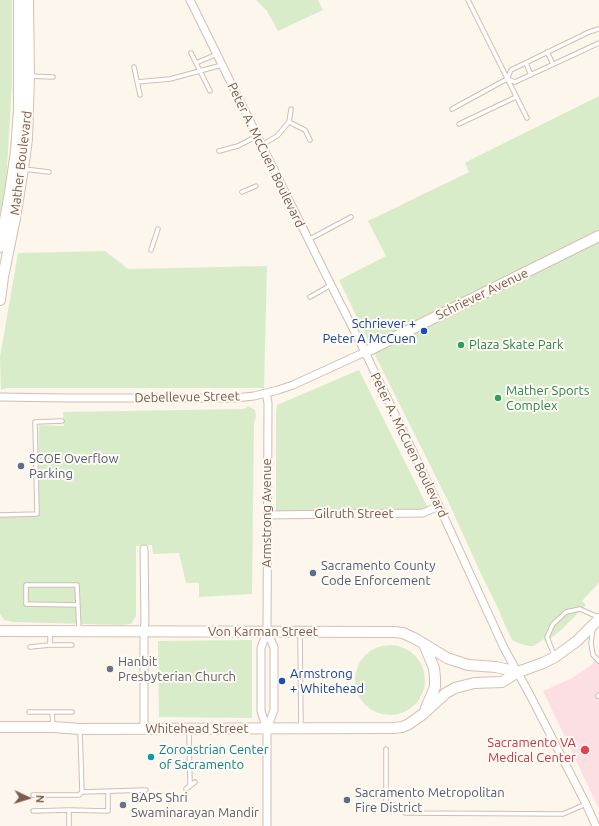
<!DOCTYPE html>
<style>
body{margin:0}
#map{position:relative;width:599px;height:826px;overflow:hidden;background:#fdf6ec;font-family:Ubuntu,sans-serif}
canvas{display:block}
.north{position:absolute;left:8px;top:778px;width:40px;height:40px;-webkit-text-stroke:3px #fffaf3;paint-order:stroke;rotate:94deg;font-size:11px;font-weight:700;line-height:16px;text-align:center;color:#7a5c4d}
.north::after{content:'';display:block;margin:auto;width:14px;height:18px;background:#7a5c4d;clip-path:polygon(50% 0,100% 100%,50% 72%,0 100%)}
</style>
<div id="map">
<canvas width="599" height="826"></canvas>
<div class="north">N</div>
</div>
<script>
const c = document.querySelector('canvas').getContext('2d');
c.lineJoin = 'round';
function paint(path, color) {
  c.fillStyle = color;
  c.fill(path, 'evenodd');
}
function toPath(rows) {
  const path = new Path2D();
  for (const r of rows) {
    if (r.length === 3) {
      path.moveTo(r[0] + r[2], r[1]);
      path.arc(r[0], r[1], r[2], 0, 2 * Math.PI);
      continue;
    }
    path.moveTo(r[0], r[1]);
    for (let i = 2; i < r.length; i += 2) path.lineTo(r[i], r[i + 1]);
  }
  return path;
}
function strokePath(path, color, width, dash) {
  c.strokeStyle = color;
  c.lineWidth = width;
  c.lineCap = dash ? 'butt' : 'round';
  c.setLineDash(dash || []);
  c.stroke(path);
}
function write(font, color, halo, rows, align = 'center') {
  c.font = font + ' Ubuntu,sans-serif';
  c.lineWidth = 4;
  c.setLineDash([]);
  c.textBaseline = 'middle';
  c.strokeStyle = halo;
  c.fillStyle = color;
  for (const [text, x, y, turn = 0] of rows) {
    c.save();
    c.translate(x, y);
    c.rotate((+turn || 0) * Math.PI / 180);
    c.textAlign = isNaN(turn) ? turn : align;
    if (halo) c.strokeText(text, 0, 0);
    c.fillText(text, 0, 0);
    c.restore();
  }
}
const medical = toPath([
 [599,657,599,809,543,691,572,678,590,666]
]);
const green = toPath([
 [0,0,12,0,12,83,6,184,0,214],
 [256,0,318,0,323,10,278,31,267,11],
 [599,96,599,583,582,601,586,605,561,630,551,638,545,642,544,639,534,646,529,646,518,643,512,640,501,616,499,610,482,576,447,499,378,361,339,280,386,256,368,221,469,172,465,163,474,158],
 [105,251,128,269,267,266,264,388,7,388,1,390,0,357,18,253],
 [359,370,429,510,276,515,276,413,277,405],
 [248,406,255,410,256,418,254,422,252,594,199,597,199,583,186,583,179,553,153,554,152,545,136,546,136,616,131,624,122,625,13,622,4,620,0,614,0,515,37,514,39,425,64,426,63,412,244,409],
 [252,640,252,718,159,717,158,641],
 [390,680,35]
]);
const lane = toPath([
 [468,0,527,118],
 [547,52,553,64],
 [191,53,210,91],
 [196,63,217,54],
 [526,63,531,75],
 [134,67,140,95],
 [30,76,53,77],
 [507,79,515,82,599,43],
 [137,82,170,79,222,65],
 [452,109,507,79,511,70,589,32,599,29],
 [289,122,291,109],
 [459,124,516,97],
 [262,145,277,136,289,122,305,130,310,140],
 [219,151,238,146,257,136],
 [24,169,49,172],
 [242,192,256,186],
 [308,240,351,217],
 [151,250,158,229],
 [310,297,331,285],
 [0,515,37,514,35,422,62,421],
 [78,605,26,604,26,585,77,585,79,630],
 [593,628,591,643,593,655,599,661],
 [50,632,50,645],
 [300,633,301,727],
 [30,647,50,645,72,645],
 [554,655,547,637,553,624,566,612,580,609,598,617],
 [598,696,599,695],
 [29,712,72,712],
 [52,712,53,725],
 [189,730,190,785],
 [80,731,82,792],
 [386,749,386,804,398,806,405,813,563,814,586,804],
 [186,789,195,782],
 [33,795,79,795,82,792,146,790],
 [33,811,69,810],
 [69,826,69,810,108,811,108,791]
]);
const street = toPath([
 [190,0,331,285,365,352,439,506,504,648,530,695,586,804,596,826],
 [266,393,268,403,267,632,261,648,261,711,267,729,267,826],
 [0,397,66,398,235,398,254,396,278,390,293,385,365,352],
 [267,515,423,513,439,506],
 [144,549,145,621,144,631,144,729],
 [267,632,274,647,274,710,267,729]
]);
const secondary = toPath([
 [0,247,10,193,16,151,19,109,19,0],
 [0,300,3,277,15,218,23,169,27,139,29,76,28,0],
 [365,352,599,236],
 [0,631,395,632,403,633,416,639,447,658,468,665,496,667,518,672],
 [424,644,434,668,435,678,435,687,426,708],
 [0,727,53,727,80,729,394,728,402,727,409,724,423,714,446,693,455,688,474,683,502,682,518,672,543,663,555,657,577,641,599,619]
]);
const markers = [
 [424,331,4,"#1a4fb4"],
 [461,345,4,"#2e9e5b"],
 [498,398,4,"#2e9e5b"],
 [21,466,4,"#5c6f8a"],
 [313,573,4,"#5c6f8a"],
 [110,669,4,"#6b7280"],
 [282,681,4,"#1a4fb4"],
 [585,750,5,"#e0444e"],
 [151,757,4,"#0f9aa8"],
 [347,800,4,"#5c6f8a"],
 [123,805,4,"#6b7280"]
];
const streetNames = [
 ["Peter A. McCuen Boulevard",266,155,64],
 ["Mather Boulevard",21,163,-83],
 ["Schriever Avenue",482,294,-26],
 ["Debellevue Street",187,397,-1],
 ["Peter A. McCuen Boulevard",409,445,64],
 ["Armstrong Avenue",267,513,-90],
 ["Gilruth Street",354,514],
 ["Von Karman Street",263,632],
 ["Whitehead Street",197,729]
];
const transitNames = [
 ["Schriever +",416,324],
 ["Peter A McCuen",416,339],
 ["Armstrong",290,674,"left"],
 ["+ Whitehead",290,689,"left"]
];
const leisureNames = [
 ["Plaza Skate Park",469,345],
 ["Mather Sports",506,391],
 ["Complex",506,406]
];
const serviceNames = [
 ["SCOE Overflow",29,459],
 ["Parking",29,474],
 ["Sacramento County",321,566],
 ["Code Enforcement",321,581],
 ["Sacramento Metropolitan",355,793],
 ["Fire District",355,808]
];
const worshipNames = [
 ["Hanbit",118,662],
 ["Presbyterian Church",118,677],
 ["BAPS Shri",131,798],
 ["Swaminarayan Mandir",131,813]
];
const healthNames = [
 ["Sacramento VA",576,743],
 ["Medical Center",576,758]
];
const cultureNames = [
 ["Zoroastrian Center",159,750],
 ["of Sacramento",159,765]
];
paint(medical, '#fbdfe3');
paint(green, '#d8ecc9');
strokePath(lane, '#d1beb0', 5.5);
strokePath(street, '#d1beb0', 9);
strokePath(secondary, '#d6c0b0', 12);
strokePath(lane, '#fff', 3.5);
strokePath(street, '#fff', 7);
strokePath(secondary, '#fff', 10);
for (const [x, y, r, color] of markers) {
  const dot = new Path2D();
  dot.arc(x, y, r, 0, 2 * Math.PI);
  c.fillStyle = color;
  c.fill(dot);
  strokePath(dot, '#fffaf3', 1.5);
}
write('13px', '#7a5c4d', '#fffaf3', streetNames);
write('13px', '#164399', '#fffaf3', transitNames, 'right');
write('13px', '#27864d', '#fffaf3', leisureNames, 'left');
write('13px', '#4e5e75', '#fffaf3', serviceNames, 'left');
write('13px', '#5b616d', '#fffaf3', worshipNames, 'left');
write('13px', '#be3a42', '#fffaf3', healthNames, 'right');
write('13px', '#0d838f', '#fffaf3', cultureNames, 'left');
</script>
